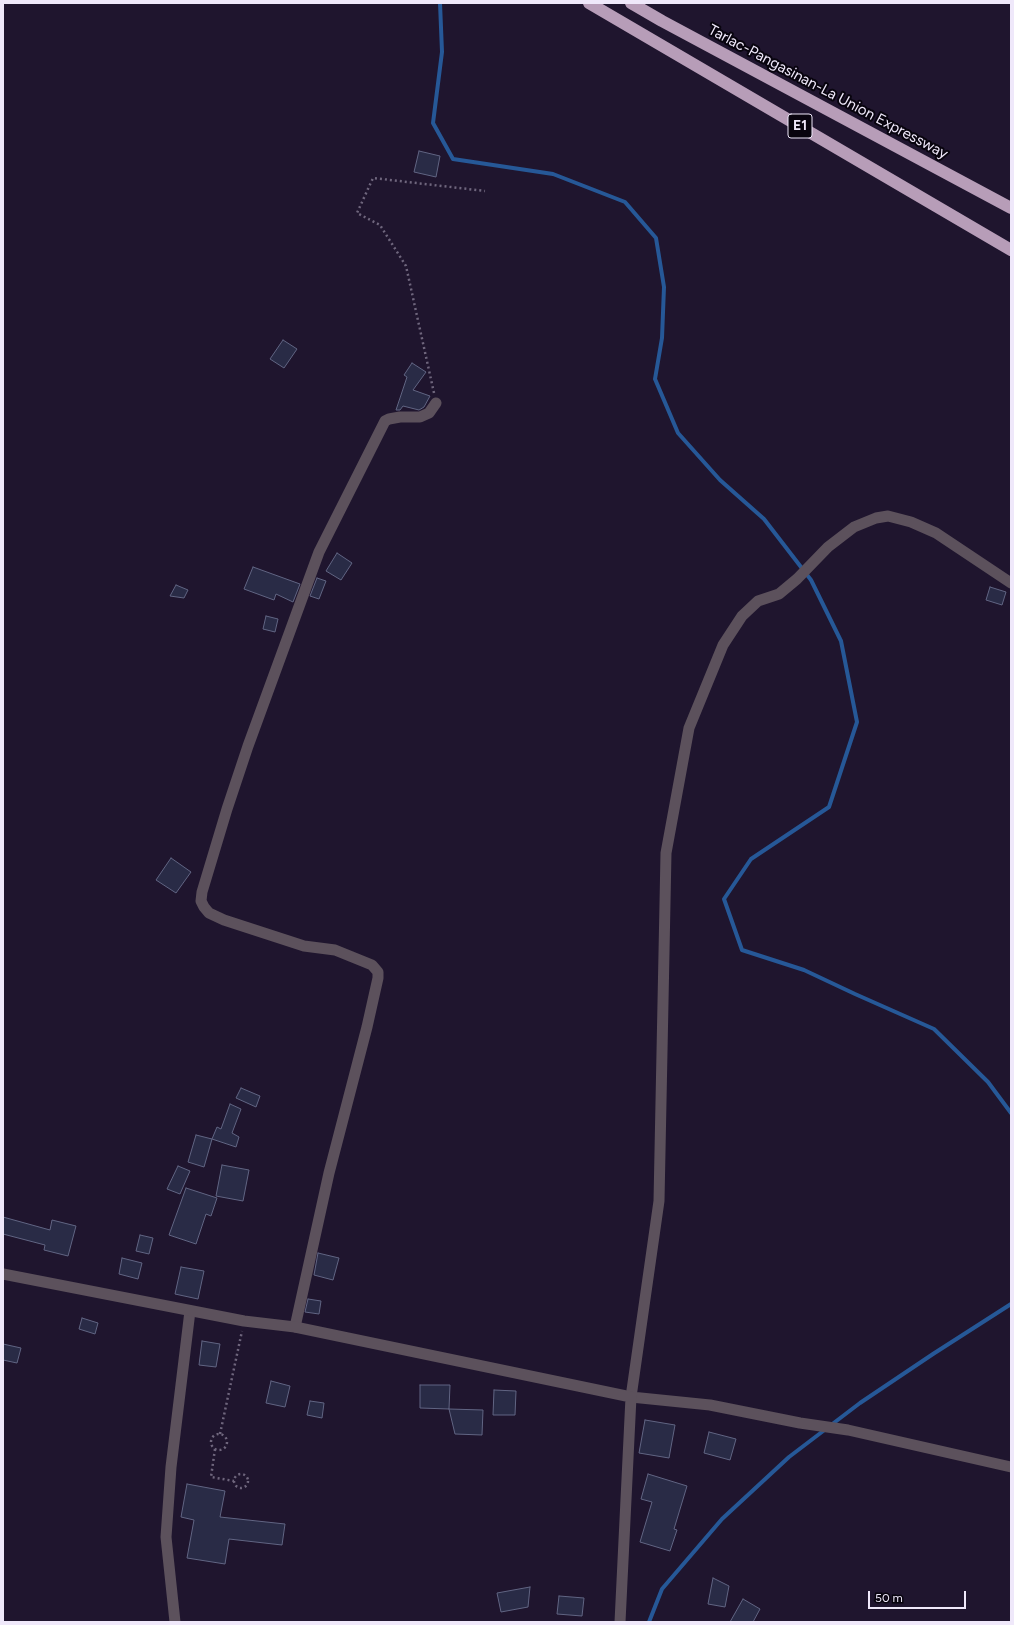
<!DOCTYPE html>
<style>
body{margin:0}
#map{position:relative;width:1014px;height:1625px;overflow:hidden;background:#1f152e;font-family:Figtree,sans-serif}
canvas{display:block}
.frame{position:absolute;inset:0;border:4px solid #efe8fa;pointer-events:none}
.scale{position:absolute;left:868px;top:1591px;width:98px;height:18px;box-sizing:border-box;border:2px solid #efe8fa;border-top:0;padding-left:5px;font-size:12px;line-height:14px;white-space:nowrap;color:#efe8fa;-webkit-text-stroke:3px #08040e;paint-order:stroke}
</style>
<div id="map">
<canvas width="1014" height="1625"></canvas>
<div class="frame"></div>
<div class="scale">50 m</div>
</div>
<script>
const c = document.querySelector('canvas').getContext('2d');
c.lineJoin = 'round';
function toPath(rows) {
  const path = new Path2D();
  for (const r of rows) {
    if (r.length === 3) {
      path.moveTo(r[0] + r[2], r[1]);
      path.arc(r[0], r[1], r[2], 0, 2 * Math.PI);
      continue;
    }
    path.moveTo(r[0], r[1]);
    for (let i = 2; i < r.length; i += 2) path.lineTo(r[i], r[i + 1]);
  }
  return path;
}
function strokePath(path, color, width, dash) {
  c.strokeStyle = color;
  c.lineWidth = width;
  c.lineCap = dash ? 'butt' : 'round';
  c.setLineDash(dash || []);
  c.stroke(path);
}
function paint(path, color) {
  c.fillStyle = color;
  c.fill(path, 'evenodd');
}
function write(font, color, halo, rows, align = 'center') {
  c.font = font + ' Figtree,sans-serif';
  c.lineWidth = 4;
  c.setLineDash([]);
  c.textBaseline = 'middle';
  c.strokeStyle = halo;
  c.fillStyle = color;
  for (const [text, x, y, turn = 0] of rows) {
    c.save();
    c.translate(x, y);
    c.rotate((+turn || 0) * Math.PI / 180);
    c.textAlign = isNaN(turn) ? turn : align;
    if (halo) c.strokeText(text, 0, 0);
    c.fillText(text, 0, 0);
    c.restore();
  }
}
const stream = toPath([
 [440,3,442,52,433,123,453,159,553,174,625,202,656,238,664,287,662,338,655,379,678,433,720,480,764,519,811,580,841,641,857,722,829,807,751,859,724,899,742,950,804,970,855,994,934,1029,988,1082,1011,1113],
 [649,1622,662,1589,722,1519,789,1457,860,1403,933,1354,1011,1304]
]);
const building = toPath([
 [419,151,440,156,436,177,414,172,419,151],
 [283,340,297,349,284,368,270,359,283,340],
 [412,363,426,372,413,390,430,396,424,407,419,410,403,406,400,410,396,410,407,377,404,375,412,363],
 [337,553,352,563,341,580,326,571,337,553],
 [253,567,300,584,293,602,276,594,274,600,244,589,253,567],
 [317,578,326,581,319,599,310,596,317,578],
 [176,585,188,590,184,598,170,596,176,585],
 [990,587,1006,592,1002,605,986,600,990,587],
 [266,616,278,619,275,632,263,629,266,616],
 [171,858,191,872,176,893,156,880,171,858],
 [241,1088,260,1096,256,1107,236,1098,241,1088],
 [230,1104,241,1109,232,1133,239,1137,236,1147,212,1139,217,1127,221,1129,230,1104],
 [196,1135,212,1139,204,1167,188,1162,196,1135],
 [222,1165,249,1170,243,1201,216,1196,222,1165],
 [178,1166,190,1171,180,1194,167,1189,178,1166],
 [186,1188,217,1198,211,1216,206,1214,196,1244,169,1235,186,1188],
 [3,1217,50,1230,52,1220,76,1226,68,1256,44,1250,45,1245,3,1234,3,1217],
 [140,1235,153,1238,149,1254,136,1251,140,1235],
 [318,1253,339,1258,333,1280,314,1275,318,1253],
 [122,1258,142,1263,138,1279,119,1274,122,1258],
 [181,1267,204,1271,198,1299,175,1294,181,1267],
 [308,1299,321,1301,319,1314,305,1312,308,1299],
 [82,1318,98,1323,95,1334,79,1329,82,1318],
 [202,1341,220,1344,216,1367,199,1365,202,1341],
 [3,1344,21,1348,17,1363,3,1360,3,1344],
 [271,1381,290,1386,285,1407,266,1403,271,1381],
 [420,1385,450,1385,449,1409,420,1408,420,1385],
 [494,1390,516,1391,515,1415,493,1415,494,1390],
 [310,1401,324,1403,322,1418,307,1415,310,1401],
 [449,1409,483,1410,482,1435,455,1434,449,1409],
 [645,1420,675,1425,669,1458,639,1453,645,1420],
 [709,1432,736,1439,730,1460,704,1453,709,1432],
 [648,1474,687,1486,674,1529,677,1530,670,1551,640,1542,652,1502,641,1499,648,1474],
 [187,1484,225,1491,220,1517,285,1524,282,1545,229,1539,225,1564,187,1558,194,1520,181,1517,187,1484],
 [713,1578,729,1586,725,1607,708,1604,713,1578],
 [530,1587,528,1607,501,1612,497,1593,530,1587],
 [559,1596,584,1598,582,1616,557,1614,559,1596],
 [743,1599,760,1609,753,1622,730,1622,743,1599]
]);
const path = toPath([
 [434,393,406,266,380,225,357,213,373,178,485,191],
 [220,1434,242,1331],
 [219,1442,8],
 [215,1449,211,1477,234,1481],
 [241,1481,7]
]);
const minor = toPath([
 [1011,583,936,533,911,522,888,516,876,518,854,527,828,547,797,579,779,594,758,601,742,616,723,645,689,728,666,853,659,1201,631,1397,710,1405,800,1423,848,1430,1011,1467],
 [295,1327,329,1173,367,1027,378,978,378,972,372,965,335,950,304,946,224,920,209,913,204,907,201,901,202,892,227,809,248,746,319,552,385,421,389,419,400,417,420,417,429,413,436,403],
 [175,1622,166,1537,171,1467,190,1311]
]);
const tertiary = toPath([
 [3,1274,244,1321,295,1327,631,1397,620,1622]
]);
const motorway = toPath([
 [589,3,1011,250],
 [631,3,662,21,1011,208]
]);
const shields = [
 [800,126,24]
];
const shieldNames = [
 ["E1",800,126]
];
const streetNames = [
 ["Tarlac-Pangasinan-La Union Expressway",828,92,28]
];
strokePath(stream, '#265897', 4);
paint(building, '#292b46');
strokePath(building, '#616583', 1);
strokePath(path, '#6f667d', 2.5, [2, 3]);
strokePath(minor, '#5c515c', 11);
strokePath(tertiary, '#5c515c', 11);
strokePath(motorway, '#b79db8', 12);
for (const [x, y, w] of shields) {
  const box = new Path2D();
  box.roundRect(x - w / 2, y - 12, w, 24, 3);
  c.fillStyle = '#08040e';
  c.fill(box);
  strokePath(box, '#efe8fa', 1);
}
write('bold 14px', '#efe8fa', null, shieldNames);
write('15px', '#efe8fa', '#08040e', streetNames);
</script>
